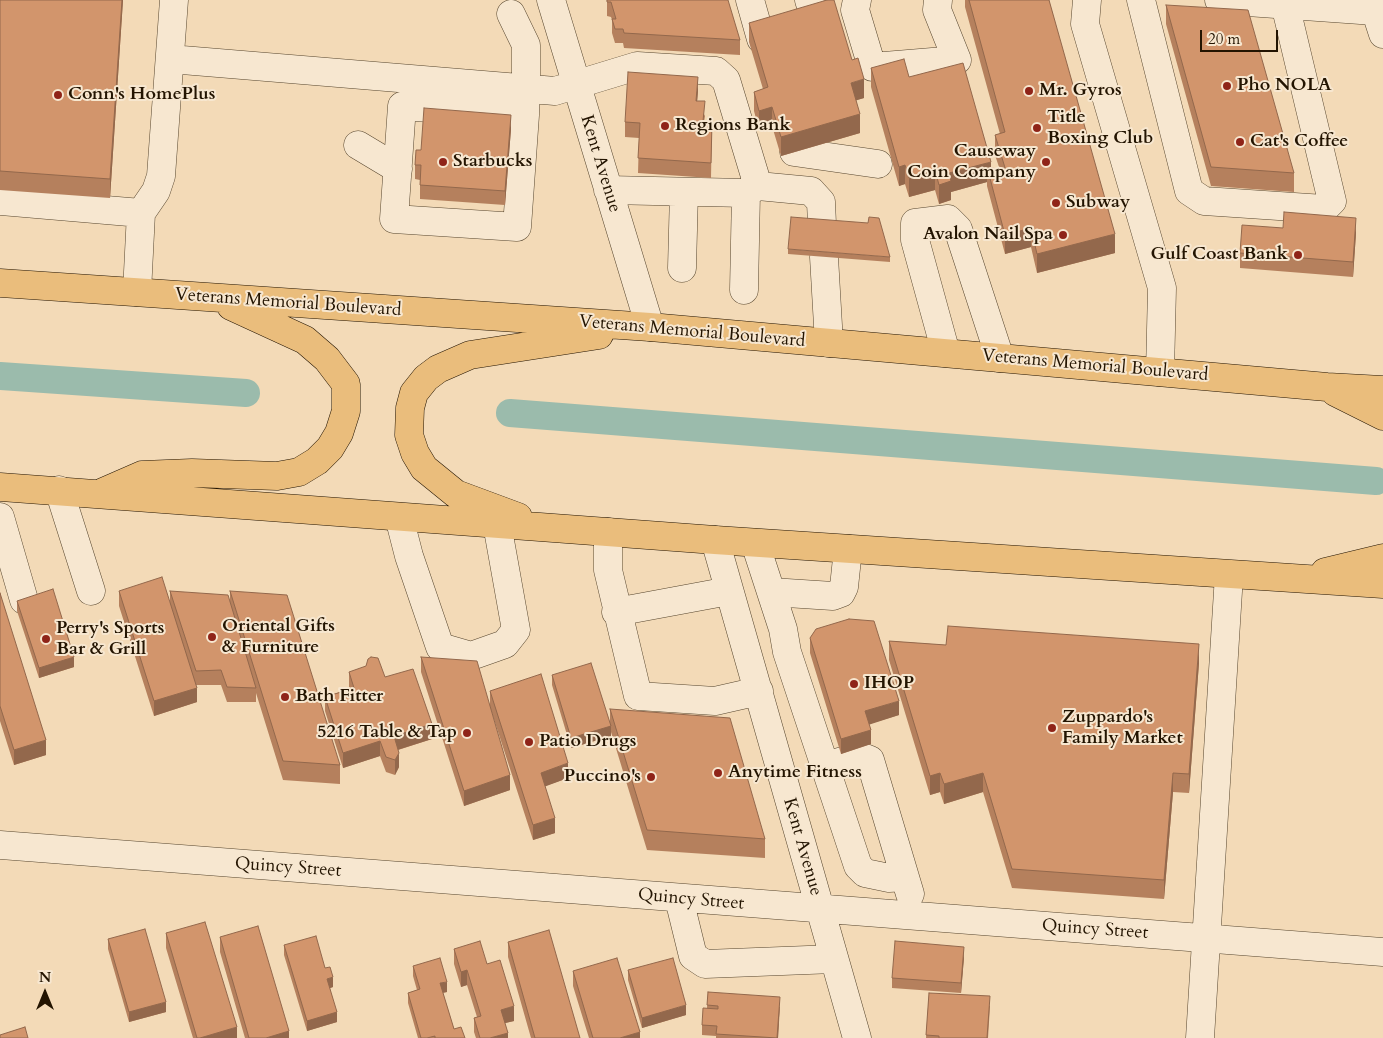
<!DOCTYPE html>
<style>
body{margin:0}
#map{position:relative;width:1383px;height:1038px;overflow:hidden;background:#f3dab7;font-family:Cardo,serif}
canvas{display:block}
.north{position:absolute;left:20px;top:968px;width:50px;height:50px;-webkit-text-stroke:4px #f7e7d0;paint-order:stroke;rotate:0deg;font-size:14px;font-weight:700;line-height:20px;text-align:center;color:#231401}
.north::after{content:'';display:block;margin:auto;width:18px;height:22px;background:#231401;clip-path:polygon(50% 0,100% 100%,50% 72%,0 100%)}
.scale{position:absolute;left:1200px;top:30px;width:78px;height:22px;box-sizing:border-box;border:2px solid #231401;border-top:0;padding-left:6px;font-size:15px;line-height:18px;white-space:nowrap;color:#231401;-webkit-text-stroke:4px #f7e7d0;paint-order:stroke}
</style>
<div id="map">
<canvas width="1383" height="1038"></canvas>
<div class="north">N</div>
<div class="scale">20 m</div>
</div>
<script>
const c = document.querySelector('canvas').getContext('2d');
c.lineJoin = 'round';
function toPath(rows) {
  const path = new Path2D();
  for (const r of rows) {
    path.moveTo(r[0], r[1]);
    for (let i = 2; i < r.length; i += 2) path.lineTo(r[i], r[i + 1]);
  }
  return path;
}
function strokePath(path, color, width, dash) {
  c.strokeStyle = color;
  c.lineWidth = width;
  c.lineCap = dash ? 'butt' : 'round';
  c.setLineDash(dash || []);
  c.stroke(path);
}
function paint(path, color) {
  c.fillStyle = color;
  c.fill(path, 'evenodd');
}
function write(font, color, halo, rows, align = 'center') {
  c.font = font + ' Cardo,serif';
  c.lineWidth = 4;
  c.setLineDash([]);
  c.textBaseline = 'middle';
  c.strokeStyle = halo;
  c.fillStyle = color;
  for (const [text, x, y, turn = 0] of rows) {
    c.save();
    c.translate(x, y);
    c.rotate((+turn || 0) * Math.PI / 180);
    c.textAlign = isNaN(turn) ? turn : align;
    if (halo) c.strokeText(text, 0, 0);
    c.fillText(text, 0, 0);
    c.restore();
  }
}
const canal = toPath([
 [0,376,246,393],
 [510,413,1376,481]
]);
const minor = toPath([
 [551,0,650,327],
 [750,0,761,39],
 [809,0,816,22],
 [857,0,855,10,872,67,957,60,937,10,938,0],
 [1087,0,1085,24,1162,288,1160,372],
 [1141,0,1189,191,1204,201,1324,209,1332,201,1285,4],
 [1219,0,1375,11],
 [1372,0,1383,34],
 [511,14,526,45,526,88,525,115,517,227,394,219,402,106,525,115],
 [170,59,555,91,637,66,716,71,726,80,758,186],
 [358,145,398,169],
 [794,152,878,164],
 [608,190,746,193,758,186,811,191,821,202,822,224],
 [0,201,141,213],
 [824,257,829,343],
 [682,268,684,192],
 [744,290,746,193],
 [137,292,141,213,156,191,161,176,174,0],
 [946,353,915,240,915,223,948,219,958,229,1000,358],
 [59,490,91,591],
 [0,517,24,600],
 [399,517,409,556,440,647,471,656,505,644,516,630,497,524],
 [608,532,608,570,638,696,715,701,759,691],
 [715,540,857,1038],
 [755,543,783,629,787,652,858,866,865,873,889,878,905,877],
 [771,592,833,596,841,593,844,587,848,549],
 [616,612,729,591],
 [826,766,860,756,870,760,910,894],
 [0,845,1383,952],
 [679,899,693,956,705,964,834,959],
 [1200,1038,1229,575]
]);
const major = toPath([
 [0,283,650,327,1327,387,1383,390],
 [1335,392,1383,416],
 [0,487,715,540,1383,584],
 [103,492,142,475,192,473,277,476,299,472,317,461,330,448,339,433,346,411,346,384,327,359,305,340,231,306],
 [518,517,456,494,424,468,415,453,409,435,410,408,414,393,426,378,438,369,470,355,599,335],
 [1325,572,1383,558]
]);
const wall = toPath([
 [0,0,123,0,110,198,0,190],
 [607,0,740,40,740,55,624,48,623,43,615,43,612,33,612,20,611,17,607,16],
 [965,0,1049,0,1115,253,1037,273,1031,247,1005,254,987,186,987,182,951,192,951,200,939,204,935,190,909,197,905,184,899,186,871,87,871,68,909,77,991,168,1000,170,995,155,995,135,1000,134,965,7],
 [1166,5,1294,173,1294,192,1211,186,1166,24],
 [749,23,864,98,856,100,860,133,781,156,772,126,759,130,754,111,754,92,763,89,749,42],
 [698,91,697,101,705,116,704,122,712,122,711,178,638,173,639,138,625,137,625,122],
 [511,129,505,205,420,199,420,180,415,179,415,165,421,150],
 [1356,233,1353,277,1240,268,1240,253],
 [788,249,890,257,890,262,788,254],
 [119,591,170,603,170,591,230,601,230,591,340,765,340,784,283,780,256,693,256,702,227,702,221,685,196,685,197,702,154,716,119,606],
 [0,593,46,755,14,765,0,721],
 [17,601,74,667,39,678,17,611],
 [810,638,899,715,869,724,871,744,841,754,810,653],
 [889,641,1199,663,1189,793,1173,792,1164,899,1012,888,983,792,944,804,940,792,930,795,889,660],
 [421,657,490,705,490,691,568,778,545,786,555,833,533,840,491,710,510,790,464,806,421,672],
 [349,672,385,677,432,739,398,750,399,767,395,775,386,772,380,756,343,768,325,711,325,697,349,689],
 [552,675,610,722,610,709,765,839,765,858,647,850,611,732,611,736,571,748,552,685],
 [166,933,237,1038,193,1038,166,948],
 [220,937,289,1038,245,1038,220,952],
 [108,939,166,1012,129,1022,108,949],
 [508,942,580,1038,531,1038,508,957],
 [284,945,325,968,333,987,330,988,337,1022,307,1031,284,955],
 [454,949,487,964,514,1021,505,1023,508,1038,476,1038,474,1032,474,1018,477,1017,467,985,461,987,454,964],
 [964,957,961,993,892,988,892,978],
 [413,966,447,992,443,993,454,1029,465,1038,418,1038,408,1003,408,993,417,990,413,976],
 [628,970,686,1015,642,1028,628,980],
 [573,971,640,1038,589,1038,573,986],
 [708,992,780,1007,778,1038,716,1038,716,1036,702,1035,702,1025,707,1008],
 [929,993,990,1006,988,1038,926,1038]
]);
const shadedWall = toPath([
 [122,0,123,0,110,198,110,179],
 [698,77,698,91,696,115,696,101],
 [864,79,864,98,851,102,851,83],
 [772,107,772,126,759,130,759,111],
 [860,114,860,133,781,156,781,137],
 [511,115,511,129,505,205,505,191],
 [991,162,991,181,987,167,987,182,951,192,951,200,939,204,939,185,949,173],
 [905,165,905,184,899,186,899,167],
 [935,170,935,190,909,197,909,178],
 [1356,218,1356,233,1353,277,1353,262],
 [1031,228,1031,247,1005,254,1005,235],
 [1115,234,1115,253,1037,273,1037,254],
 [1199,644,1199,663,1189,793,1189,774],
 [74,657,74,667,39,678,39,668],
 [197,688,197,702,154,716,154,701],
 [899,701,899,715,865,726,865,711],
 [432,724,432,739,394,751,394,736],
 [611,726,611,736,571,748,571,738],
 [871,730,871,744,841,754,841,739],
 [46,740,46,755,14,765,14,750],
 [380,741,380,756,343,768,343,753],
 [399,753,399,767,395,775,395,760],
 [568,763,568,778,541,788,541,773],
 [940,773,940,792,930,795,930,776],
 [983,773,983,792,944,804,944,784],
 [1173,773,1173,792,1164,899,1164,880],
 [510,775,510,790,464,806,464,791],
 [555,818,555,833,533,840,533,825],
 [964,947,964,957,961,993,961,983],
 [467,970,467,985,461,987,461,972],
 [333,977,333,987,327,989,327,979],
 [447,982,447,992,440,993,440,983],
 [780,997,778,1038,777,1038],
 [166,1002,166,1012,129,1022,129,1012],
 [686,1005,686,1015,642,1028,642,1018],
 [514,1006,514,1021,501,1024,501,1010],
 [337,1012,337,1022,307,1031,307,1021],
 [237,1027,237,1038,200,1038],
 [289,1031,289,1038,266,1038],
 [640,1032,640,1038,620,1038],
 [508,1033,508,1038,490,1038]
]);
const building = toPath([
 [0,0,122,0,110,179,0,171,0,0],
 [607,0,728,0,740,40,624,33,623,29,615,29,612,19,616,19,611,2,607,2,607,0],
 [827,0,834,0,852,60,858,58,864,79,851,83,860,114,781,137,772,107,759,111,754,92,768,87,749,23,827,0],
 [969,0,1049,0,1115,234,1037,254,1031,228,1005,235,987,167,1006,171,995,135,1005,132,969,0],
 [1166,5,1248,10,1294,173,1211,167,1166,5],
 [904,59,909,77,963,63,991,162,949,173,951,181,939,185,935,170,909,178,905,165,899,167,871,68,904,59],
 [628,72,698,77,696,101,705,101,703,121,712,122,711,163,638,158,640,123,625,122,628,72],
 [424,108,511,115,505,191,420,185,421,165,415,165,416,150,421,150,424,108],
 [1284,212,1356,218,1353,262,1240,253,1242,225,1283,228,1284,212],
 [791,217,868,223,869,217,879,218,890,257,788,249,791,217],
 [162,577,197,688,154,701,119,591,162,577],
 [53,589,74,657,39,668,17,601,53,589],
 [170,591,228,595,256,688,227,687,221,670,196,671,170,591],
 [230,591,287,595,340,765,283,761,230,591],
 [0,593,46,740,14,750,0,706,0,593],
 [849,619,874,621,899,701,865,711,871,730,841,739,810,638,816,629,849,619],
 [948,626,1199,644,1189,774,1173,773,1164,880,1012,869,983,773,944,784,940,773,930,776,889,641,946,645,948,626],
 [371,657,378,658,385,677,413,669,432,724,394,736,399,753,395,760,386,757,380,741,343,753,325,697,354,688,349,672,366,666,368,659,371,657],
 [421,657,477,661,510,775,464,791,421,657],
 [591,663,611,726,571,738,552,675,591,663],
 [541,674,568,763,541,773,555,818,533,825,490,691,541,674],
 [610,709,730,718,765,839,647,830,610,709],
 [205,922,237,1027,200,1038,197,1038,166,933,205,922],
 [258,926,289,1031,266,1038,249,1038,220,937,258,926],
 [145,929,166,1002,129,1012,108,939,145,929],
 [549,930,580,1038,535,1038,508,942,549,930],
 [316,936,325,968,330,967,333,977,327,979,337,1012,307,1021,284,945,316,936],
 [480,941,487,964,500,960,514,1006,501,1010,508,1033,490,1038,480,1038,474,1018,481,1016,467,970,461,972,454,949,480,941],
 [895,941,964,947,961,983,892,978,895,941],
 [440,958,447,982,440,983,454,1029,461,1027,465,1038,435,1038,435,1036,427,1038,421,1038,408,993,420,989,413,966,440,958],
 [617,958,640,1032,620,1038,593,1038,573,971,617,958],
 [673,958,686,1005,642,1018,628,970,673,958],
 [708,992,780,997,777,1038,716,1034,717,1026,702,1025,703,1008,718,1009,718,1006,707,1005,708,992],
 [929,993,990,996,987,1038,939,1038,939,1036,926,1035,929,993],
 [25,1027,28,1038,0,1038,0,1035,25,1027]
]);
const markers = [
 [1227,86,5,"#8f2418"],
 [1029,91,5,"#8f2418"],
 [58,95,5,"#8f2418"],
 [665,126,5,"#8f2418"],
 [1037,128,5,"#8f2418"],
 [1240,142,5,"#8f2418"],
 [443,162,5,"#8f2418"],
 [1046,162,5,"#8f2418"],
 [1056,203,5,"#8f2418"],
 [1063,235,5,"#8f2418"],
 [1298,255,5,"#8f2418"],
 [212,637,5,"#8f2418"],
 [46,639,5,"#8f2418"],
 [854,684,5,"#8f2418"],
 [285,697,5,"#8f2418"],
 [1052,728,5,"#8f2418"],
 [467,733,5,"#8f2418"],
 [529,742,5,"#8f2418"],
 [718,773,5,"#8f2418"],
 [651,777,5,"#8f2418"]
];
const poiNames = [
 ["Pho NOLA",1237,86],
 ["Mr. Gyros",1039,91],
 ["Conn's HomePlus",68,95],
 ["Title",1047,118],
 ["Boxing Club",1047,139],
 ["Regions Bank",675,126],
 ["Cat's Coffee",1250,142],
 ["Causeway",1036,152,"right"],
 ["Coin Company",1036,173,"right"],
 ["Starbucks",453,162],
 ["Subway",1066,203],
 ["Avalon Nail Spa",1053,235,"right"],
 ["Gulf Coast Bank",1288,255,"right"],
 ["Oriental Gifts",222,627],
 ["& Furniture",222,648],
 ["Perry's Sports",56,629],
 ["Bar & Grill",56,650],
 ["IHOP",864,684],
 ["Bath Fitter",295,697],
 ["Zuppardo's",1062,718],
 ["Family Market",1062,739],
 ["5216 Table & Tap",457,733,"right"],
 ["Patio Drugs",539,742],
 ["Anytime Fitness",728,773],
 ["Puccino's",641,777,"right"]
];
const streetNames = [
 ["Kent Avenue",600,164,73],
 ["Veterans Memorial Boulevard",288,303,4],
 ["Veterans Memorial Boulevard",692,332,5],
 ["Veterans Memorial Boulevard",1095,366,5],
 ["Kent Avenue",802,847,74],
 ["Quincy Street",288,868,4],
 ["Quincy Street",691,900,5],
 ["Quincy Street",1095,930,4]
];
strokePath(canal, '#9bbbac', 28);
strokePath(minor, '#57462e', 29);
strokePath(major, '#231401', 29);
strokePath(minor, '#f7e7d0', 28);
strokePath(major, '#eabd7c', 28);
paint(wall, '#b5805d');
paint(shadedWall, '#93684c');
paint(building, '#d2956c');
strokePath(building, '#93684c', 1);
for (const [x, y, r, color] of markers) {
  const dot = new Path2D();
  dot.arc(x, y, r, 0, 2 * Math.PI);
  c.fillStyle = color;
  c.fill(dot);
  strokePath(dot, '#f7e7d0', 2);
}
write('bold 18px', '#231401', '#f7e7d0', poiNames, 'left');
write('18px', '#231401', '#f7e7d0', streetNames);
</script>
